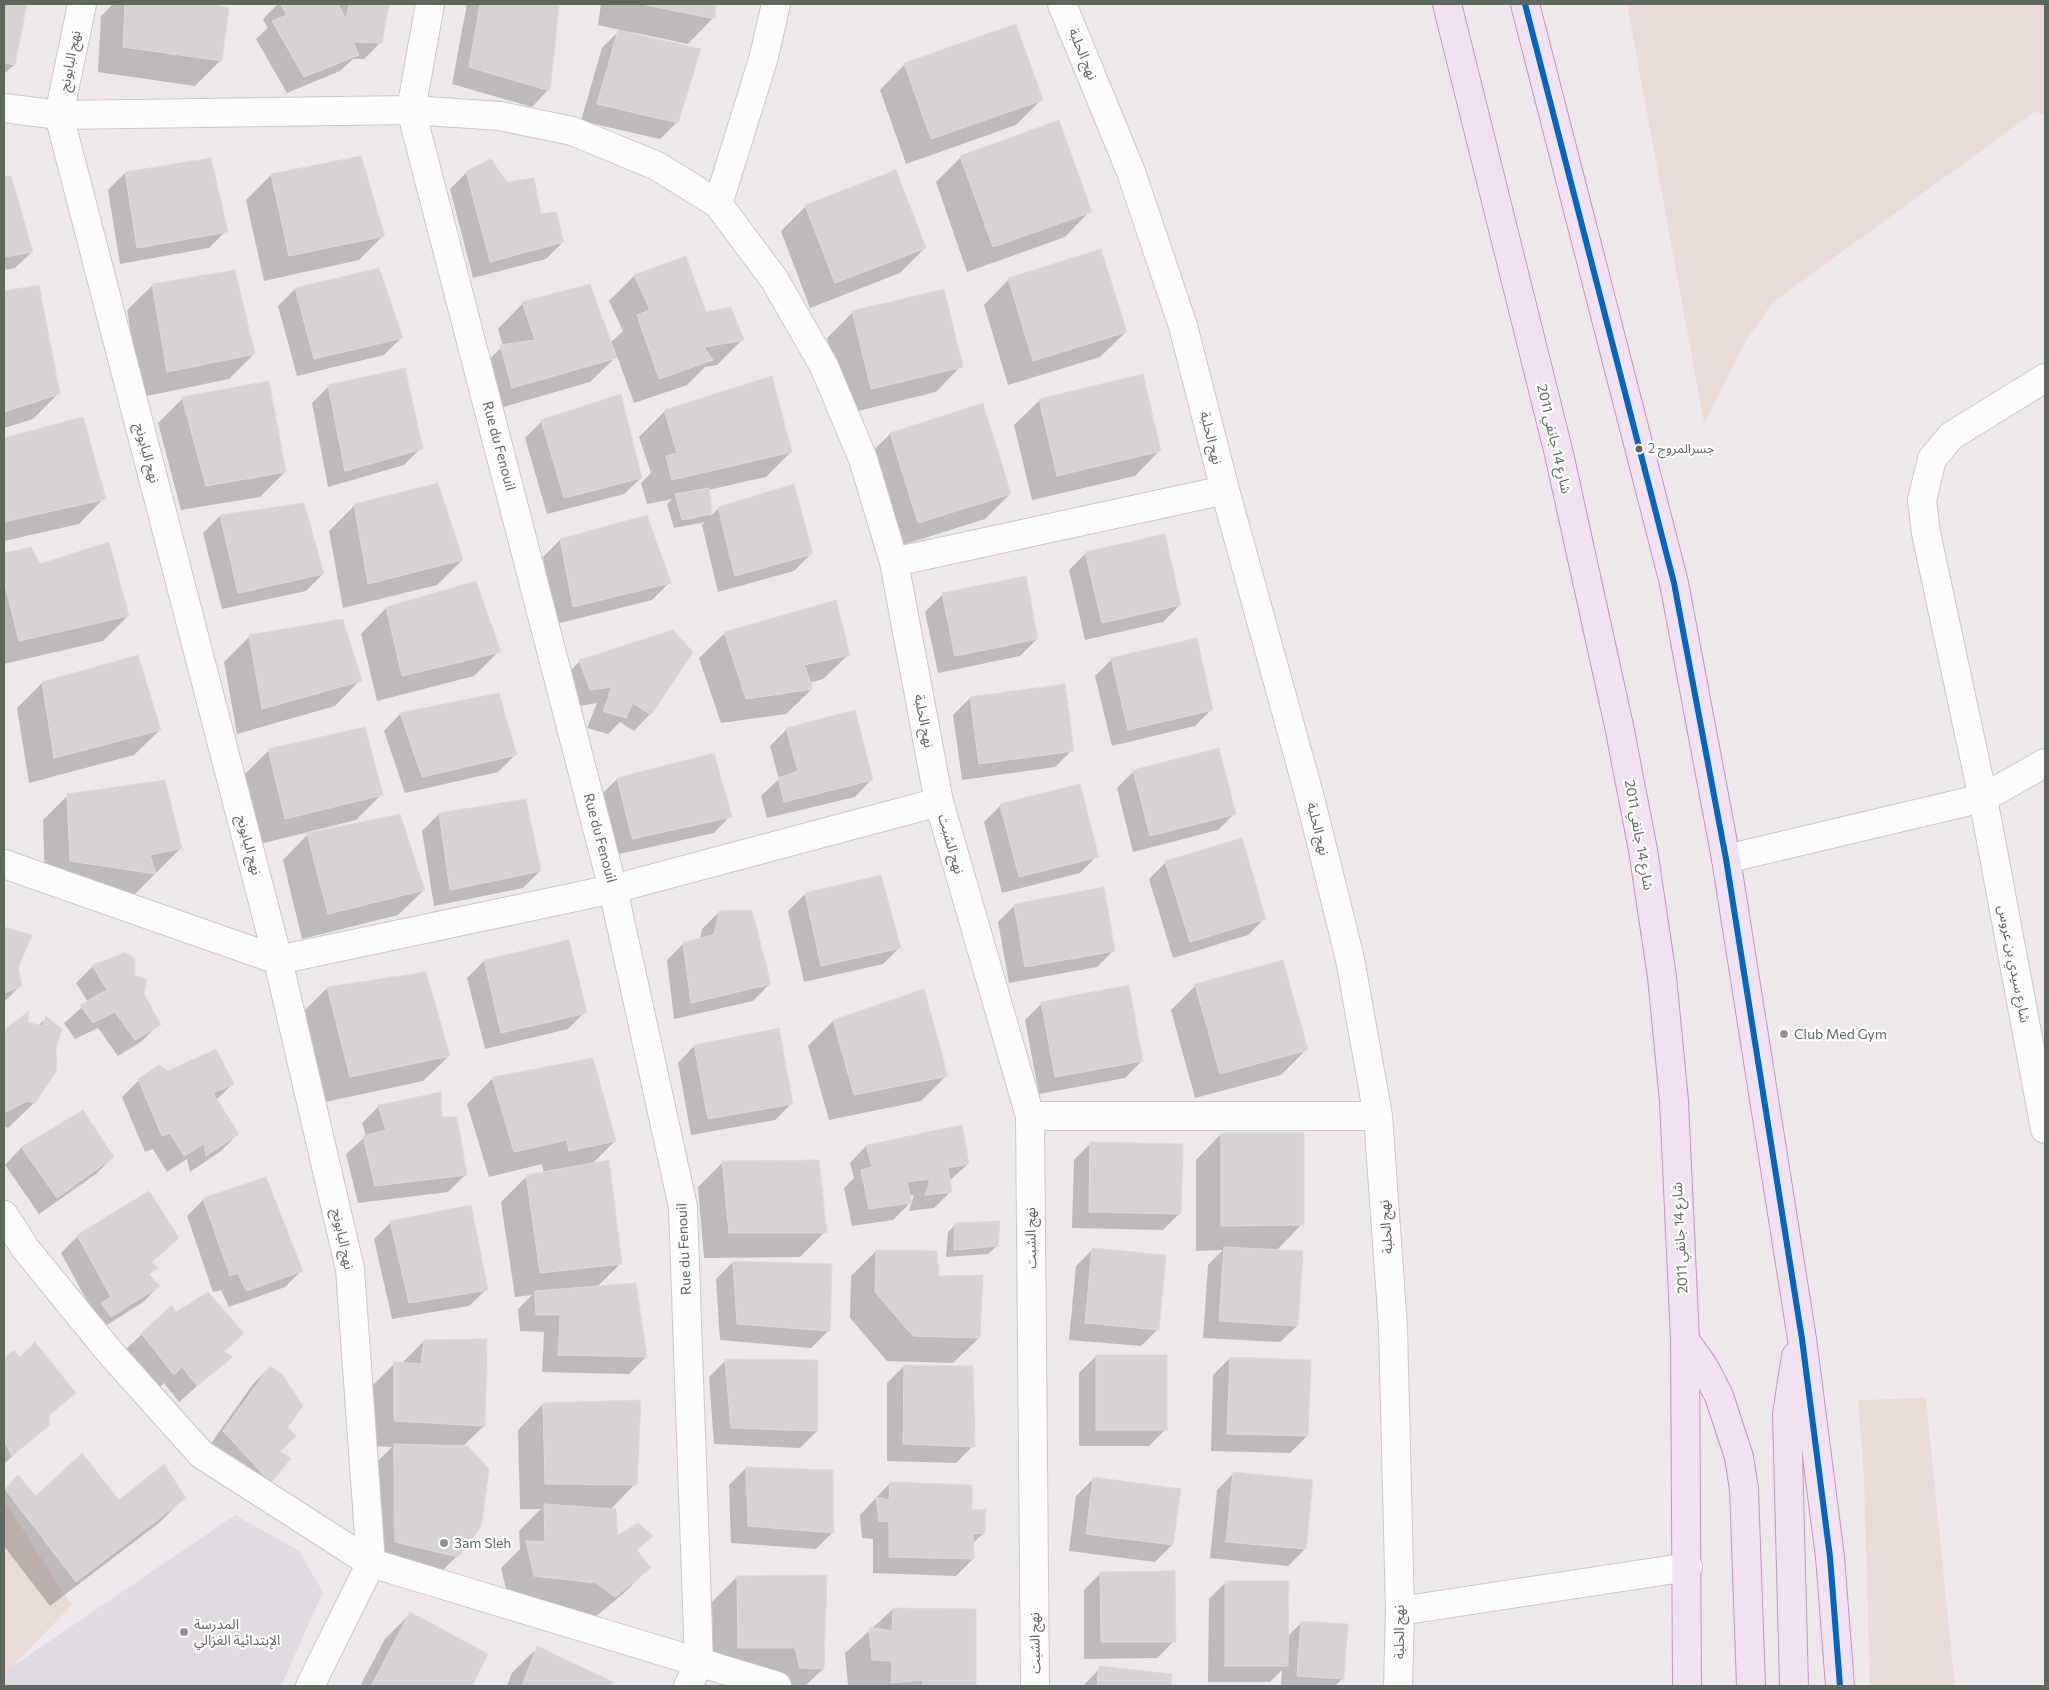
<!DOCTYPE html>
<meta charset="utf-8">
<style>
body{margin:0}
#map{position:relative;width:2049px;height:1690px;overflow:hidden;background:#eee8ed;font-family:Commissioner,sans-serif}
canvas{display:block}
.frame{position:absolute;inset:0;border:5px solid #5e675e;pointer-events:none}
</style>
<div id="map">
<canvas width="2049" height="1690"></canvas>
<div class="frame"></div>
</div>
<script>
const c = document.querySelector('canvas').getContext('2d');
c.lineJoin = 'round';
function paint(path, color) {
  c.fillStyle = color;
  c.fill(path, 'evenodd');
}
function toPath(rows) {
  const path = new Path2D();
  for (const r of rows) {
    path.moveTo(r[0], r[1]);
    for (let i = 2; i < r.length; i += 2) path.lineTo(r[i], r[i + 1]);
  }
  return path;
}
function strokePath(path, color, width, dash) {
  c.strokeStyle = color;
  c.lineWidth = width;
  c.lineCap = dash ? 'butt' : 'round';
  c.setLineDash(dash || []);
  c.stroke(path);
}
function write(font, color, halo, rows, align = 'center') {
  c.font = font + ' Commissioner,"Noto Sans Arabic",sans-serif';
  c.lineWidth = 4.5;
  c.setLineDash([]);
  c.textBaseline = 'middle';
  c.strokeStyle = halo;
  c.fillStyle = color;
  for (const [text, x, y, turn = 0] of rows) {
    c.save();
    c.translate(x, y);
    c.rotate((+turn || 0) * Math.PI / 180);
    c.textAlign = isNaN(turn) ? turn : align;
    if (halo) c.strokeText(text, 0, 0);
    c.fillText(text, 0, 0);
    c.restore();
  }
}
const education = toPath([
 [235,1515,299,1551,323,1592,281,1686,4,1686,4,1672]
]);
const green = toPath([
 [1627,4,2045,4,2045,116,2036,111,1773,302,1746,341,1704,423],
 [1926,1398,1955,1686,1870,1686,1864,1479,1858,1400],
 [4,1501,72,1605,4,1675]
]);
const shadow = toPath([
 [4,4,25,4,14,65,4,74],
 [113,4,207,4,227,9,221,60,195,86,98,72,101,16],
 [278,4,337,4,338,7,341,4,388,4,381,42,364,59,353,59,340,71,287,93,256,39,268,28,263,19],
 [467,4,550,4,558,6,548,90,532,107,452,84],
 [601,4,715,4,713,18,688,44,631,32,677,122,660,139,581,121,602,48,620,30,598,25],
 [905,64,1041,100,1016,125,906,164,880,90],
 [961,157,1090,211,1065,237,967,272,936,182],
 [360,158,384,235,359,260,264,281,246,200,271,175],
 [467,172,506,183,563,242,546,259,473,278,450,189],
 [125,173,226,231,209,248,120,264,108,190],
 [10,177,32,252,15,268,4,270,4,178],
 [806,206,925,248,900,273,810,308,781,231],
 [634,276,705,313,742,340,717,365,705,367,687,385,634,403,617,356,590,382,486,412,476,372,503,346,498,329,523,303,610,343,623,331,609,301],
 [1009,279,1126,332,1100,357,1008,385,984,305],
 [153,285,254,354,229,379,142,397,127,310],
 [38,287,58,394,33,419,4,428,4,292],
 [295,289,401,338,384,355,297,376,278,306],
 [853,312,961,366,936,392,846,414,827,338],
 [329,386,421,448,404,465,328,487,312,403],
 [183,398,285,472,260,497,181,510,158,423],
 [1040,400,1160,450,1135,476,1032,500,1014,425],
 [665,411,791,452,766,477,708,490,711,516,719,508,811,554,794,571,718,592,702,525,705,522,674,528,667,504,672,499,647,504,641,483,651,473,639,437],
 [82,418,104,498,79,524,4,541,4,439],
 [542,421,641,478,624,494,547,514,525,438],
 [890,434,1010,494,985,519,893,548,865,459],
 [437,484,462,560,437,585,343,608,329,531,354,506],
 [220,516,323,574,306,591,222,609,203,533],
 [560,540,669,583,652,600,556,624,543,557],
 [30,548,39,566,128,616,103,641,4,664,4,555],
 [1086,553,1180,605,1163,622,1085,640,1069,570],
 [942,595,1037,639,1020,656,938,673,925,612],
 [386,608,499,651,474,676,377,701,361,634],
 [725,633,849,654,823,679,809,683,812,689,786,714,721,723,699,658],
 [250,636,360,680,335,706,237,734,224,662],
 [1112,659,1212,709,1195,726,1112,746,1095,676],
 [580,661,650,714,634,731,620,722,608,734,587,728,597,703,573,707,563,678],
 [42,683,160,730,134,755,29,783,17,708],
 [970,698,1072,750,1055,767,962,780,953,715],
 [400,714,515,755,498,772,405,793,384,731],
 [787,729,871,780,855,797,767,818,761,796,779,779,770,746],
 [269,750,381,795,356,820,260,844,244,775],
 [1134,771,1235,813,1218,830,1133,852,1117,788],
 [617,779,730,816,714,833,615,855,600,796],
 [68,795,181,848,130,899,45,886,43,820],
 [1001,805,1097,856,1080,873,1002,893,984,822],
 [439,814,540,871,523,888,434,906,422,831],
 [309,833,424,890,398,915,302,939,283,860],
 [1166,862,1265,918,1248,935,1173,958,1149,879],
 [805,894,900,947,883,964,804,982,788,911],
 [1015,905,1114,950,1097,967,1009,983,998,922],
 [719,912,770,984,753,1001,674,1019,667,960,684,943,700,940,702,929],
 [4,928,31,936,16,968,20,986,4,1002],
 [125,954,143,995,159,1024,142,1041,118,1056,98,1028,75,1039,64,1023,88,1002,76,983,92,967],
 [484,961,585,1012,568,1029,485,1049,467,978],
 [425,973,449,1056,423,1081,325,1102,302,1013,327,988],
 [1196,985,1306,1050,1281,1075,1195,1098,1171,1010],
 [1042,1003,1142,1061,1125,1078,1039,1094,1025,1020],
 [28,1014,26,1023,38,1026,46,1018,54,1048,56,1070,34,1103,8,1128,4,1126,4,1031],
 [833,1021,946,1076,921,1101,829,1120,808,1046],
 [694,1046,792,1103,775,1120,691,1135,678,1063],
 [168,1072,233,1084,216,1100,238,1134,221,1151,190,1172,187,1159,167,1172,153,1149,145,1152,122,1097,139,1080],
 [493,1078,615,1141,592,1164,621,1263,596,1288,646,1357,629,1374,542,1372,544,1332,520,1331,518,1309,532,1295,515,1297,501,1202,527,1176,544,1173,542,1164,489,1177,467,1104],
 [379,1106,465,1175,448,1192,358,1203,346,1154,366,1136,362,1123],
 [83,1112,113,1157,96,1174,39,1214,5,1165,21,1148],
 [1221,1134,1302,1224,1276,1251,1297,1326,1280,1342,1203,1338,1208,1265,1223,1250,1196,1251,1196,1160],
 [1091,1143,1180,1213,1163,1230,1072,1228,1074,1160],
 [866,1146,968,1164,949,1181,951,1191,934,1208,909,1211,914,1195,909,1196,910,1203,893,1220,852,1226,844,1188,854,1178,850,1163],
 [723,1162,825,1232,800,1257,704,1258,698,1187],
 [204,1199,302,1270,285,1287,229,1307,221,1290,213,1292,187,1216],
 [391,1222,486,1290,469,1306,392,1319,374,1239],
 [956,1224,997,1246,988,1254,946,1257,948,1232],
 [78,1236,178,1238,151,1263,156,1268,148,1276,159,1286,142,1303,94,1333,93,1312,61,1253],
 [1093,1249,1158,1329,1141,1346,1069,1340,1076,1266],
 [876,1251,938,1277,979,1338,953,1363,887,1361,850,1318,851,1276],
 [733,1262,831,1266,828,1331,811,1348,720,1340,716,1279],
 [176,1314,230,1357,179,1402,164,1383,156,1390,125,1350,142,1334],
 [424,1341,484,1426,462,1447,457,1556,431,1582,370,1567,369,1470,392,1447,369,1446,369,1389,395,1363,401,1364],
 [14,1352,20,1359,74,1393,48,1417,48,1424,4,1464,4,1360],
 [1096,1356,1166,1429,1149,1446,1079,1446,1079,1373],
 [1230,1358,1307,1436,1290,1453,1211,1451,1213,1375],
 [726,1360,817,1431,800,1448,714,1444,709,1377],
 [904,1366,973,1446,956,1463,887,1461,887,1383],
 [270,1367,286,1427,278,1452,289,1459,270,1482,207,1449,253,1384],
 [543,1404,635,1484,610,1510,617,1537,651,1536,636,1551,649,1568,624,1593,589,1622,570,1608,509,1601,501,1568,520,1549,519,1531,541,1509,520,1509,518,1430],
 [746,1468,833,1532,816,1549,731,1543,729,1485],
 [1234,1473,1305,1549,1288,1566,1210,1558,1217,1490],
 [18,1477,36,1498,119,1502,185,1497,159,1523,50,1606,4,1546,4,1491],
 [1093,1479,1172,1545,1155,1562,1069,1551,1076,1496],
 [890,1483,971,1511,984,1533,972,1544,973,1559,956,1576,873,1573,873,1539,862,1538,860,1515],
 [1101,1573,1174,1641,1157,1658,1084,1659,1084,1590],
 [737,1577,823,1669,805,1686,773,1686,713,1672,712,1602],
 [1226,1582,1287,1637,1302,1622,1343,1678,1335,1686,1281,1686,1282,1670,1270,1682,1208,1682,1209,1599],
 [893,1609,974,1610,975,1686,848,1685,845,1653],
 [410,1614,486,1655,471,1686,360,1686,385,1639],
 [537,1648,611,1683,610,1686,507,1686,512,1673],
 [1100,1668,1171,1675,1170,1686,1083,1686]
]);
const building = toPath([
 [4,4,27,4,15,65,4,63,4,4],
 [125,4,212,4,229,8,222,61,123,47,125,4],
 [280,4,338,4,346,19,349,4,389,4,382,43,353,42,359,55,304,77,272,21,287,15,280,4],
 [480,4,559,5,550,91,469,67,480,4],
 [641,4,716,4,715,19,641,4],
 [1016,24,1043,100,931,139,904,63,1016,24],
 [618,30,701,49,678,123,597,104,618,30],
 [1059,120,1092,212,993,247,960,156,1059,120],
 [361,156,385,236,289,256,271,174,361,156],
 [211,158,228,232,137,248,125,172,211,158],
 [491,159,507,182,534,178,541,214,556,212,564,242,490,262,466,171,491,159],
 [896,170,926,248,835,283,805,205,896,170],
 [11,176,33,252,4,257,4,177,11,176],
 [1101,249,1127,332,1033,361,1008,278,1101,249],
 [686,256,706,312,731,307,744,340,704,347,713,360,659,379,637,315,650,310,634,275,686,256],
 [379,268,403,338,314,359,295,288,379,268],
 [235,270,255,354,167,372,152,284,235,270],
 [590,284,617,358,512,388,500,345,535,340,522,302,590,284],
 [39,285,60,394,4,412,4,291,39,285],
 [944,289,963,367,871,389,852,311,944,289],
 [405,368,423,449,345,471,328,385,405,368],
 [1143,374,1161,451,1057,476,1039,399,1143,374],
 [772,376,792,452,672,480,666,456,677,453,664,410,772,376],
 [269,381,286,472,206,486,182,397,269,381],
 [621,394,642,478,564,498,541,420,621,394],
 [983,403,1011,494,918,523,890,433,983,403],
 [83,417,106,499,4,522,4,438,83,417],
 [438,483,463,560,368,584,354,504,438,483],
 [794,484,813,554,735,576,718,507,794,484],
 [709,488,712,514,682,520,675,494,709,488],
 [304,503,324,574,238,593,220,515,304,503],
 [647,515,671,583,573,607,560,539,647,515],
 [1165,534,1181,605,1102,623,1085,552,1165,534],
 [109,542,129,616,19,641,4,581,4,553,31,547,40,564,109,542],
 [1026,576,1038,639,955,656,942,593,1026,576],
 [476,581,501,652,402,676,386,607,476,581],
 [836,600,850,655,804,665,813,689,746,699,724,632,836,600],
 [343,619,362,681,262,709,249,635,343,619],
 [673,630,693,652,651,715,633,703,626,718,603,711,612,687,590,690,579,660,673,630],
 [1197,638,1213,710,1128,730,1111,658,1197,638],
 [138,655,161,730,54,758,42,682,138,655],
 [1065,684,1074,751,979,764,970,697,1065,684],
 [499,693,517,755,422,777,400,713,499,693],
 [855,710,873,780,784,802,778,778,798,771,786,728,855,710],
 [365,727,383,795,285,819,268,749,365,727],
 [1219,748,1236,814,1150,836,1133,770,1219,748],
 [714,753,732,817,632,839,617,778,714,753],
 [165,780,182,848,150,855,156,874,70,861,67,794,165,780],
 [1080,784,1099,857,1019,877,1000,804,1080,784],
 [526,799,541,871,450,890,439,813,526,799],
 [400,814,425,890,328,914,307,833,400,814],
 [1242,838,1266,919,1190,942,1165,861,1242,838],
 [881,875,901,948,821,966,805,893,881,875],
 [1104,887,1115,951,1025,967,1014,904,1104,887],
 [752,910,771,984,691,1003,683,942,714,935,719,911,752,910],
 [4,927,32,935,18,968,22,986,4,993,4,927],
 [569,940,587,1013,501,1033,484,960,569,940],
 [125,953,135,958,134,975,147,979,144,994,161,1025,135,1040,115,1012,93,1023,80,1005,107,990,92,965,125,953],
 [1283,960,1308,1050,1220,1074,1195,984,1283,960],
 [426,972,450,1056,350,1077,327,987,426,972],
 [1129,985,1143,1061,1055,1077,1041,1002,1129,985],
 [924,989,948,1076,854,1095,833,1020,924,989],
 [29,1011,28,1022,42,1026,46,1016,62,1029,56,1048,57,1070,35,1103,27,1101,4,1113,4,1030,29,1011],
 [779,1028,793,1104,708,1119,694,1045,779,1028],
 [216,1049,234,1084,213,1093,239,1134,206,1156,204,1144,184,1156,170,1133,162,1136,138,1079,159,1065,168,1071,216,1049],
 [593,1058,616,1141,569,1151,567,1140,514,1152,492,1077,593,1058],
 [441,1092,442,1117,457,1117,467,1175,375,1186,363,1136,386,1130,378,1105,441,1092],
 [83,1110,114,1157,57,1198,21,1147,83,1110],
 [962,1125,969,1164,948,1168,952,1192,925,1195,930,1179,907,1182,912,1203,869,1209,861,1170,872,1167,866,1145,962,1125],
 [1221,1133,1304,1133,1304,1225,1221,1226,1221,1133],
 [1090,1142,1183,1144,1181,1214,1089,1212,1090,1142],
 [609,1160,622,1264,540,1273,526,1175,609,1160],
 [819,1160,827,1233,729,1233,722,1161,819,1160],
 [266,1177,303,1271,246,1291,238,1273,230,1276,203,1198,266,1177],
 [149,1191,179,1238,152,1262,158,1268,149,1274,160,1286,111,1317,101,1303,111,1297,77,1235,149,1191],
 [471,1205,488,1290,409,1303,390,1221,471,1205],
 [1000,1221,998,1246,954,1250,955,1223,1000,1221],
 [1224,1247,1303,1251,1298,1326,1219,1321,1224,1247],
 [1092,1248,1166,1255,1159,1330,1085,1323,1092,1248],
 [876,1250,937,1251,939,1276,983,1275,980,1338,913,1336,875,1292,876,1250],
 [733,1261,832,1264,830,1331,737,1324,733,1261],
 [636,1283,647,1357,558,1355,560,1315,536,1315,535,1291,636,1283],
 [208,1292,244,1333,224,1352,233,1357,197,1386,182,1367,174,1375,141,1333,172,1305,176,1312,208,1292],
 [487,1339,485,1426,394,1421,394,1362,421,1364,424,1340,487,1339],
 [35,1342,76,1393,49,1415,50,1425,12,1456,4,1440,4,1358,14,1350,20,1357,35,1342],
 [1096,1355,1167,1355,1167,1430,1096,1430,1096,1355],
 [1230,1357,1311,1360,1308,1436,1227,1434,1230,1357],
 [725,1359,818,1360,818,1431,731,1428,725,1359],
 [904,1365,973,1366,975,1447,903,1444,904,1365],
 [270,1366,282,1374,303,1406,288,1427,296,1436,280,1452,291,1458,271,1483,223,1431,270,1366],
 [641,1400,637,1485,545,1484,543,1403,641,1400],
 [394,1444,468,1446,489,1469,481,1527,458,1557,395,1542,394,1444],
 [82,1453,119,1500,164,1464,186,1498,76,1582,5,1489,18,1475,36,1496,82,1453],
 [746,1467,833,1470,834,1533,748,1526,746,1467],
 [1233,1472,1313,1480,1306,1549,1226,1542,1233,1472],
 [1093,1477,1181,1489,1173,1545,1086,1534,1093,1477],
 [890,1482,972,1485,972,1510,986,1509,985,1533,973,1534,974,1559,889,1557,889,1522,879,1521,876,1497,889,1500,890,1482],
 [544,1504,616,1509,618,1535,638,1523,653,1536,637,1550,651,1568,615,1597,596,1583,534,1576,526,1541,545,1542,544,1504],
 [1175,1571,1176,1642,1101,1642,1100,1572,1175,1571],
 [827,1575,824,1669,800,1668,795,1648,738,1648,737,1576,827,1575],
 [1225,1581,1289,1581,1288,1666,1225,1666,1225,1581],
 [893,1608,976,1609,976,1686,922,1686,923,1680,891,1683,892,1661,872,1660,869,1627,892,1631,893,1608],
 [410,1612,488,1654,472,1686,371,1686,410,1612],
 [1301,1621,1348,1624,1344,1679,1297,1676,1301,1621],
 [537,1646,613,1682,611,1686,522,1686,537,1646],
 [1099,1666,1172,1674,1171,1686,1097,1686,1099,1666]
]);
const minor = toPath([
 [82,4,59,115,278,960,350,1269,371,1563,310,1686],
 [430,4,411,110,613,889,683,1207,699,1663,688,1686],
 [1062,4,1131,172,1183,326,1225,490,1310,798,1350,959,1378,1116,1393,1327,1400,1611,1398,1686],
 [4,108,59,115,411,110,500,116,572,131,657,166,718,204,774,279,824,366,863,459,894,562,939,802,1030,1116,1035,1686],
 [718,204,763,60,776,4],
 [2045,378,1951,436,1932,459,1922,500,1926,533,1983,798,2045,1129],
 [894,562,1225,490],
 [1726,859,1983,798,2045,763],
 [4,864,278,960,613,889,939,802],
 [1030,1116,1378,1116],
 [4,1215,25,1248,108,1350,201,1454,371,1563,777,1686],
 [1400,1611,1688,1567]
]);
const highway = toPath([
 [1447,4,1559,454,1619,726,1643,850,1662,977,1674,1101,1685,1340,1687,1686],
 [1525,4,1674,583,1726,859,1802,1339,1830,1557,1840,1686],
 [1685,1340,1704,1367,1719,1396,1739,1457,1744,1489,1751,1686],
 [1794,1686,1787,1414,1796,1356]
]);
const bus1 = toPath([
 [1525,4,1674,583,1726,859,1802,1339,1830,1557,1840,1686]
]);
const markers = [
 [1639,449,4.5,"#5e675e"],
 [1784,1034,5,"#909490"],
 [444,1543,5,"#909490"],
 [184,1632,5,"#909490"]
];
const busNames = [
 ["جسرالمروج 2",1648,449]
];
const streetNames = [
 ["نهج الحلبة",1083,54,68],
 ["نهج البابونج",70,61,-79],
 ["نهج الحلبة",1211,438,76],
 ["شارع 14 جانفي 2011",1554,439,77],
 ["Rue du Fenouil",499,446,75],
 ["نهج البابونج",147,453,75],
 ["نهج الحلبة",924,721,79],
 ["نهج الحلبة",1318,829,76],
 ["شارع 14 جانفي 2011",1639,835,80],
 ["Rue du Fenouil",600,838,75],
 ["نهج الشبت",951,844,74],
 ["نهج البابونج",249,845,75],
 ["شارع سيدي بن عروس",2014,964,79],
 ["نهج الحلبة",1386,1227,-94],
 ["نهج الشبت",1031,1238,-91],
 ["شارع 14 جانفي 2011",1680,1238,-93],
 ["نهج البابونج",343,1239,78],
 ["Rue du Fenouil",684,1249,-93],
 ["نهج الحلبة",1399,1632,-90],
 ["نهج الشبت",1035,1643,-91]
];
const poiNames = [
 ["Club Med Gym",1794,1034],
 ["3am Sleh",454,1543],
 ["المدرسة",194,1624],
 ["الإبتدائية الغزالي",194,1640]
];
paint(education, '#e2dae2');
paint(green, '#ebdbd6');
paint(shadow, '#0003');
paint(building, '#d6d2d5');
strokePath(building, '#ddd8dc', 1);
strokePath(minor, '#c8c8c8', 30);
strokePath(highway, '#c694c3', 30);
strokePath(minor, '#fcfcfc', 28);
strokePath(highway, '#f0e2ee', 28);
strokePath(bus1, '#0065bd', 6);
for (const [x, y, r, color] of markers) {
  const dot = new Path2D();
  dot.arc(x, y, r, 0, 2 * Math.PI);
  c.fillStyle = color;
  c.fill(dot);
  strokePath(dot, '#fff', 2);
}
write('13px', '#5e675e', '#fff', busNames, 'left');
write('14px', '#5e675e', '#fff', streetNames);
write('14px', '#5e675e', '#fff', poiNames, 'left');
</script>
